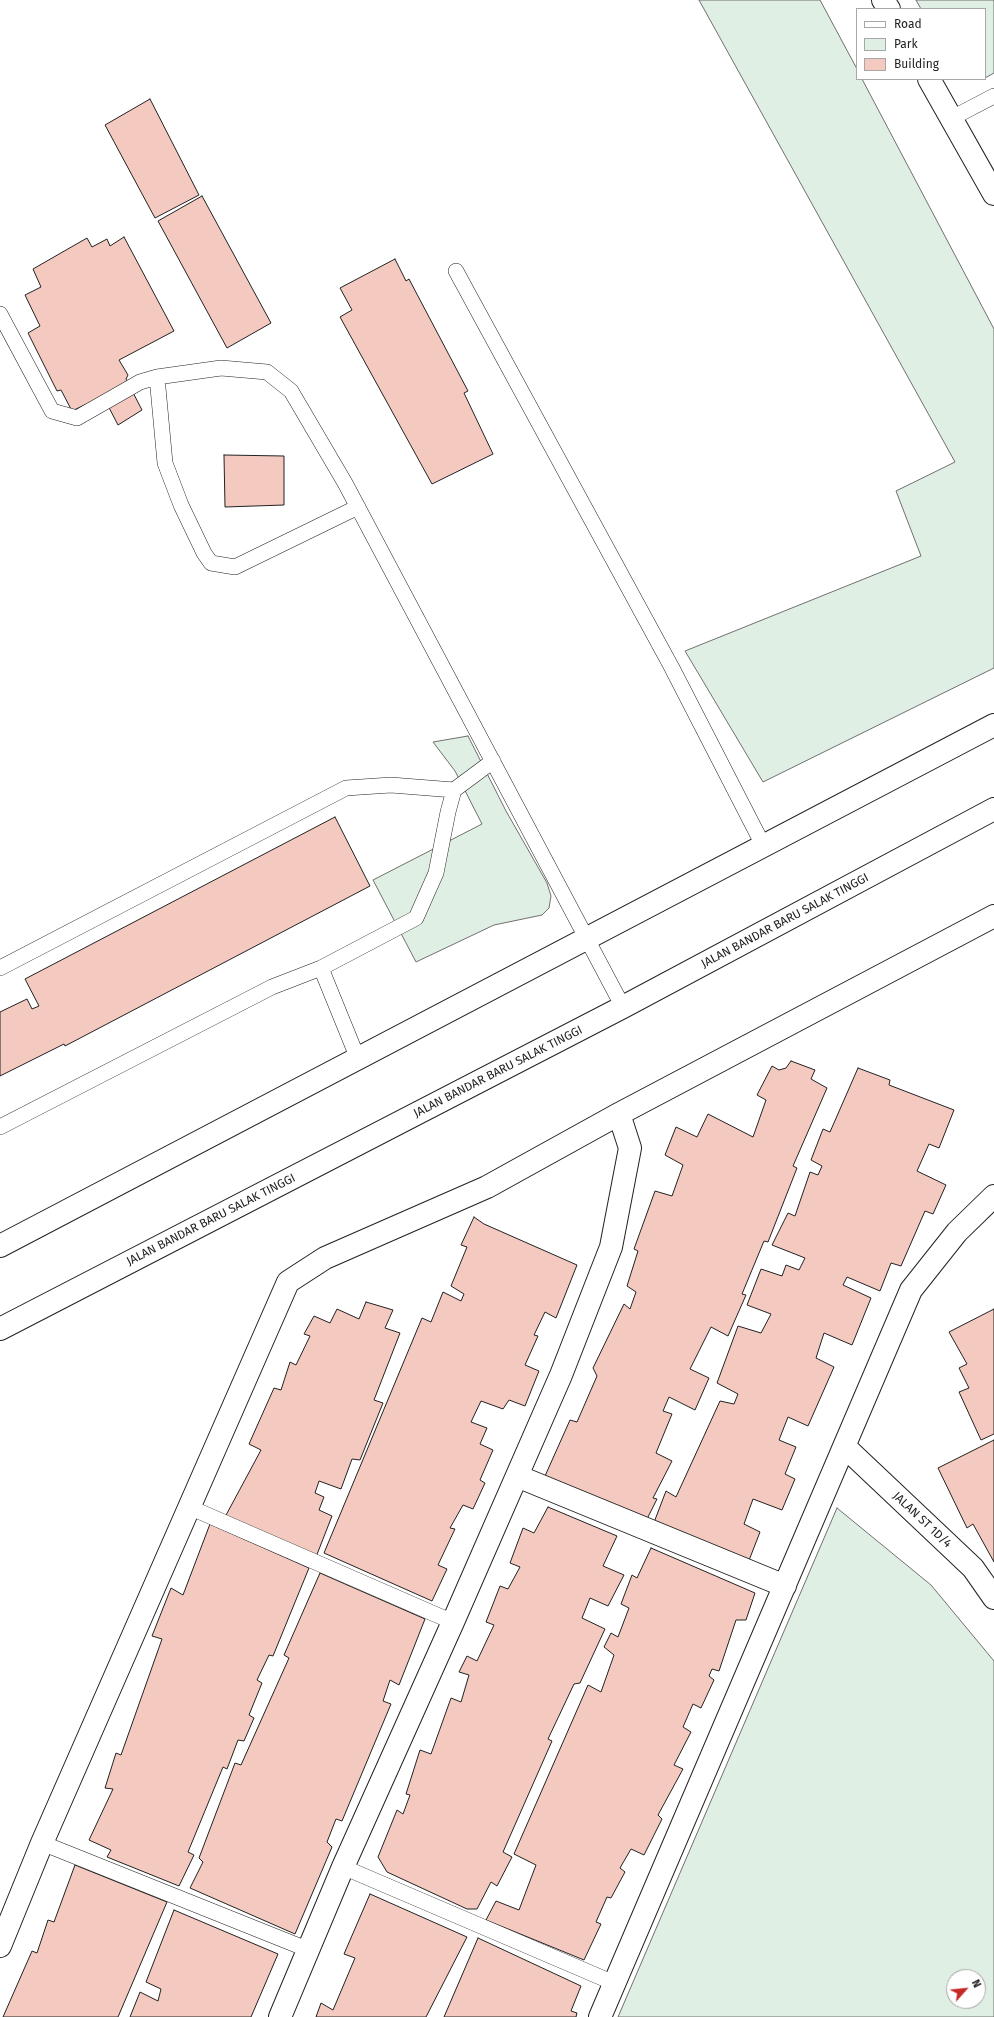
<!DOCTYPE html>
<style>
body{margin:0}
#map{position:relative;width:994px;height:2017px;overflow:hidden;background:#fff;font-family:"Fira Sans",sans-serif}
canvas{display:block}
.legend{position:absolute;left:856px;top:8px;width:130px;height:72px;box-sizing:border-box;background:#fff;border:1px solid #a7a7a7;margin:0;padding:5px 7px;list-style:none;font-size:12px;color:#222}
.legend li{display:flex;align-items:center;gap:8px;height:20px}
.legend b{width:20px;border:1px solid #a7a7a7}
.north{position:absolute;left:946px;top:1969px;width:40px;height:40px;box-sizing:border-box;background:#fff;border:1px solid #a7a7a7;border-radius:50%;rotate:63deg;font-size:11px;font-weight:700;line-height:16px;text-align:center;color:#222}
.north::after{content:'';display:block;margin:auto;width:14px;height:18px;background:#c62828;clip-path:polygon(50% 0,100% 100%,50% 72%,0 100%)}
</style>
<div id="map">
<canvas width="994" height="2017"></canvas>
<ul class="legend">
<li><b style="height:5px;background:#fff"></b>Road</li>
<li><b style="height:11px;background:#e0efe3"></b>Park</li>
<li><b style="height:11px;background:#f3c9c0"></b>Building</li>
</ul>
<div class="north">N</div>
</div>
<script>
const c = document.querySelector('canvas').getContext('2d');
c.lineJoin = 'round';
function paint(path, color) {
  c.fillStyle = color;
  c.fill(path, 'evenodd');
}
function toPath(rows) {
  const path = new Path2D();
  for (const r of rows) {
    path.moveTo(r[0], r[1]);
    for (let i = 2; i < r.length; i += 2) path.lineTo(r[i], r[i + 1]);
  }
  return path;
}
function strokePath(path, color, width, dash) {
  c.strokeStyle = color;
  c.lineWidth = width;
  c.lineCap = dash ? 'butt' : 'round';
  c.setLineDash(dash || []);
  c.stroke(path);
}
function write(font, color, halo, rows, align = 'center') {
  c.font = font + ' "Fira Sans",sans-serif';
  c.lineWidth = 3;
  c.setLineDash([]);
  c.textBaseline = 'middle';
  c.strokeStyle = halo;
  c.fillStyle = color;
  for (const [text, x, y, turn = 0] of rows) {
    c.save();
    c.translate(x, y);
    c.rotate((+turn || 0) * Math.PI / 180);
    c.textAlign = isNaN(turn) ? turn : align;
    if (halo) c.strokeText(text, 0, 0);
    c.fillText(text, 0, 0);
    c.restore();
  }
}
const green = toPath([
 [699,0,820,0,857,69,857,79,862,79,994,329,994,668,763,782,685,651,921,556,896,491,955,462,699,0],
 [916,0,994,0,994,73,985,78,985,9,921,9,916,0],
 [468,736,506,811,547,883,551,896,549,908,542,915,494,925,416,962,373,880,482,824,455,771,433,742,468,736],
 [837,1508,931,1585,994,1661,994,2017,618,2017,837,1508],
 [954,1977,978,1977,978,2001,954,2001,954,1977]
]);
const building = toPath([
 [150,99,199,195,155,218,105,125,150,99],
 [202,196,271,323,227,348,158,221,202,196],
 [124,237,174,331,119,360,128,375,126,379,142,410,118,425,103,396,72,411,61,390,57,391,28,333,40,326,25,295,41,287,33,269,87,238,92,247,107,239,110,246,124,237],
 [395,259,406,281,409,279,468,391,464,393,493,454,432,484,340,317,352,310,340,288,395,259],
 [224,455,284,456,284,505,225,507,224,455],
 [335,817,370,886,65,1046,64,1044,0,1076,0,1012,27,999,32,1009,39,1006,25,979,335,817],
 [791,1061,815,1070,811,1079,827,1088,793,1166,797,1168,768,1242,764,1241,742,1294,746,1295,728,1336,711,1327,690,1369,709,1378,695,1410,669,1397,663,1411,672,1414,656,1453,672,1461,653,1498,657,1499,645,1523,545,1476,570,1420,577,1422,597,1376,593,1368,624,1304,630,1309,636,1292,627,1286,638,1251,634,1249,655,1191,672,1196,683,1165,665,1155,676,1127,697,1137,708,1114,753,1137,766,1100,757,1095,772,1066,779,1070,786,1068,791,1061],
 [858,1068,890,1080,889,1085,954,1110,939,1148,929,1144,917,1171,946,1185,933,1214,925,1211,901,1266,891,1263,880,1291,847,1277,843,1285,871,1298,852,1345,824,1333,816,1358,834,1367,808,1426,788,1417,779,1440,796,1447,785,1474,795,1479,782,1510,753,1499,744,1524,760,1532,748,1563,653,1525,666,1491,676,1497,720,1401,734,1404,738,1394,717,1383,738,1326,761,1333,771,1314,747,1305,761,1269,782,1276,786,1265,799,1270,805,1258,772,1245,788,1213,795,1216,810,1172,818,1175,822,1166,811,1160,823,1129,830,1132,858,1068],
 [474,1217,484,1224,577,1265,556,1318,545,1312,534,1335,538,1336,525,1365,539,1371,525,1406,509,1400,503,1409,481,1401,471,1422,487,1428,480,1444,493,1450,480,1480,485,1483,473,1509,463,1505,450,1528,455,1529,438,1565,447,1569,432,1601,324,1553,422,1318,431,1322,443,1292,461,1301,464,1294,451,1286,467,1247,461,1245,474,1217],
 [366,1302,393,1310,385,1328,400,1333,374,1400,383,1403,360,1460,352,1459,341,1489,319,1481,315,1493,324,1497,319,1510,332,1516,316,1557,225,1517,261,1450,249,1444,274,1388,281,1390,290,1362,296,1365,310,1336,304,1334,314,1316,330,1323,337,1309,359,1319,366,1302],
 [994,1309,994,1434,981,1440,959,1392,969,1388,959,1368,967,1364,949,1332,994,1309],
 [994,1440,994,1562,973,1524,967,1528,938,1468,994,1440],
 [548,1507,617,1536,603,1566,624,1575,608,1606,590,1598,582,1618,605,1629,580,1683,574,1684,548,1739,552,1741,503,1852,512,1857,497,1886,491,1882,477,1909,467,1909,387,1872,378,1857,397,1810,403,1814,410,1795,406,1794,420,1750,431,1754,451,1698,461,1702,469,1675,459,1672,467,1656,477,1661,494,1625,486,1622,500,1586,508,1589,520,1567,510,1563,523,1528,534,1533,548,1507],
 [210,1524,309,1568,273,1656,269,1655,257,1680,262,1683,249,1715,254,1718,244,1741,238,1740,227,1769,223,1767,188,1852,194,1855,179,1886,107,1857,111,1850,89,1840,113,1789,105,1788,116,1753,121,1755,162,1639,152,1636,171,1588,183,1595,210,1524],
 [651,1548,755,1593,746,1620,736,1620,719,1671,712,1669,709,1676,714,1680,701,1708,693,1704,683,1727,691,1732,674,1765,683,1769,658,1815,662,1819,644,1855,631,1849,620,1868,625,1872,611,1898,607,1897,596,1922,601,1924,584,1960,486,1920,496,1901,519,1910,536,1865,514,1854,588,1685,601,1692,614,1655,604,1647,611,1633,618,1637,629,1608,621,1604,632,1575,637,1578,651,1548],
 [320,1573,425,1619,399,1685,390,1680,383,1701,391,1704,342,1821,336,1819,327,1842,332,1847,295,1934,190,1888,203,1862,199,1858,235,1763,241,1765,289,1658,284,1655,320,1573],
 [75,1865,167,1902,118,2017,3,2017,32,1951,37,1953,48,1920,54,1922,75,1865],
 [370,1894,467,1937,426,2017,316,2017,321,2003,333,2010,355,1958,344,1954,370,1894],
 [174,1910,278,1954,251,2017,130,2017,140,1992,158,2001,161,1989,146,1982,174,1910],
 [478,1938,581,1986,571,2011,577,2013,576,2017,444,2017,478,1938]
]);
const service = toPath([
 [952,118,994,96],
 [456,271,672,668,763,845],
 [0,314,52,411,77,418,140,382,157,377,221,368,267,372,291,391,345,483,623,1007],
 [157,377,165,463,181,505,204,553,211,563,235,567,358,507],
 [0,968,346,788,391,785,454,790,493,761],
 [321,968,416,918,436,873,448,812,454,790],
 [0,1127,272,987,321,968,358,1059],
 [189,1507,453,1622],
 [42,1843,309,1950],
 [343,1867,614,1983]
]);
const minor = toPath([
 [883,0,889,9],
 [929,79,994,194],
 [845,1447,973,1568,994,1598],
 [517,1476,785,1586],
 [0,1946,42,1843,288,1282,325,1258,487,1187,619,1114,994,916],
 [280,2017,343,1867,453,1622,561,1375,611,1247,630,1148,619,1114],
 [600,2017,911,1290,957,1232,994,1196]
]);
const secondary = toPath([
 [0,1246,994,725],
 [0,1329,623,1007,994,809]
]);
const streetNames = [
 ["JALAN BANDAR BARU SALAK TINGGI",785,921,-28],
 ["JALAN BANDAR BARU SALAK TINGGI",498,1072,-27],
 ["JALAN BANDAR BARU SALAK TINGGI",211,1220,-27],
 ["JALAN ST 1D/4",922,1520,43]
];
paint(green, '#e0efe3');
strokePath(green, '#6f6f6f', 1);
paint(building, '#f3c9c0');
strokePath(building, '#222', 1);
strokePath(service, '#222', 16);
strokePath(minor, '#222', 24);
strokePath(secondary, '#222', 24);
strokePath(service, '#fff', 15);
strokePath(minor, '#fff', 22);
strokePath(secondary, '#fff', 22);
write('12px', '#222', '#fff', streetNames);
</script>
